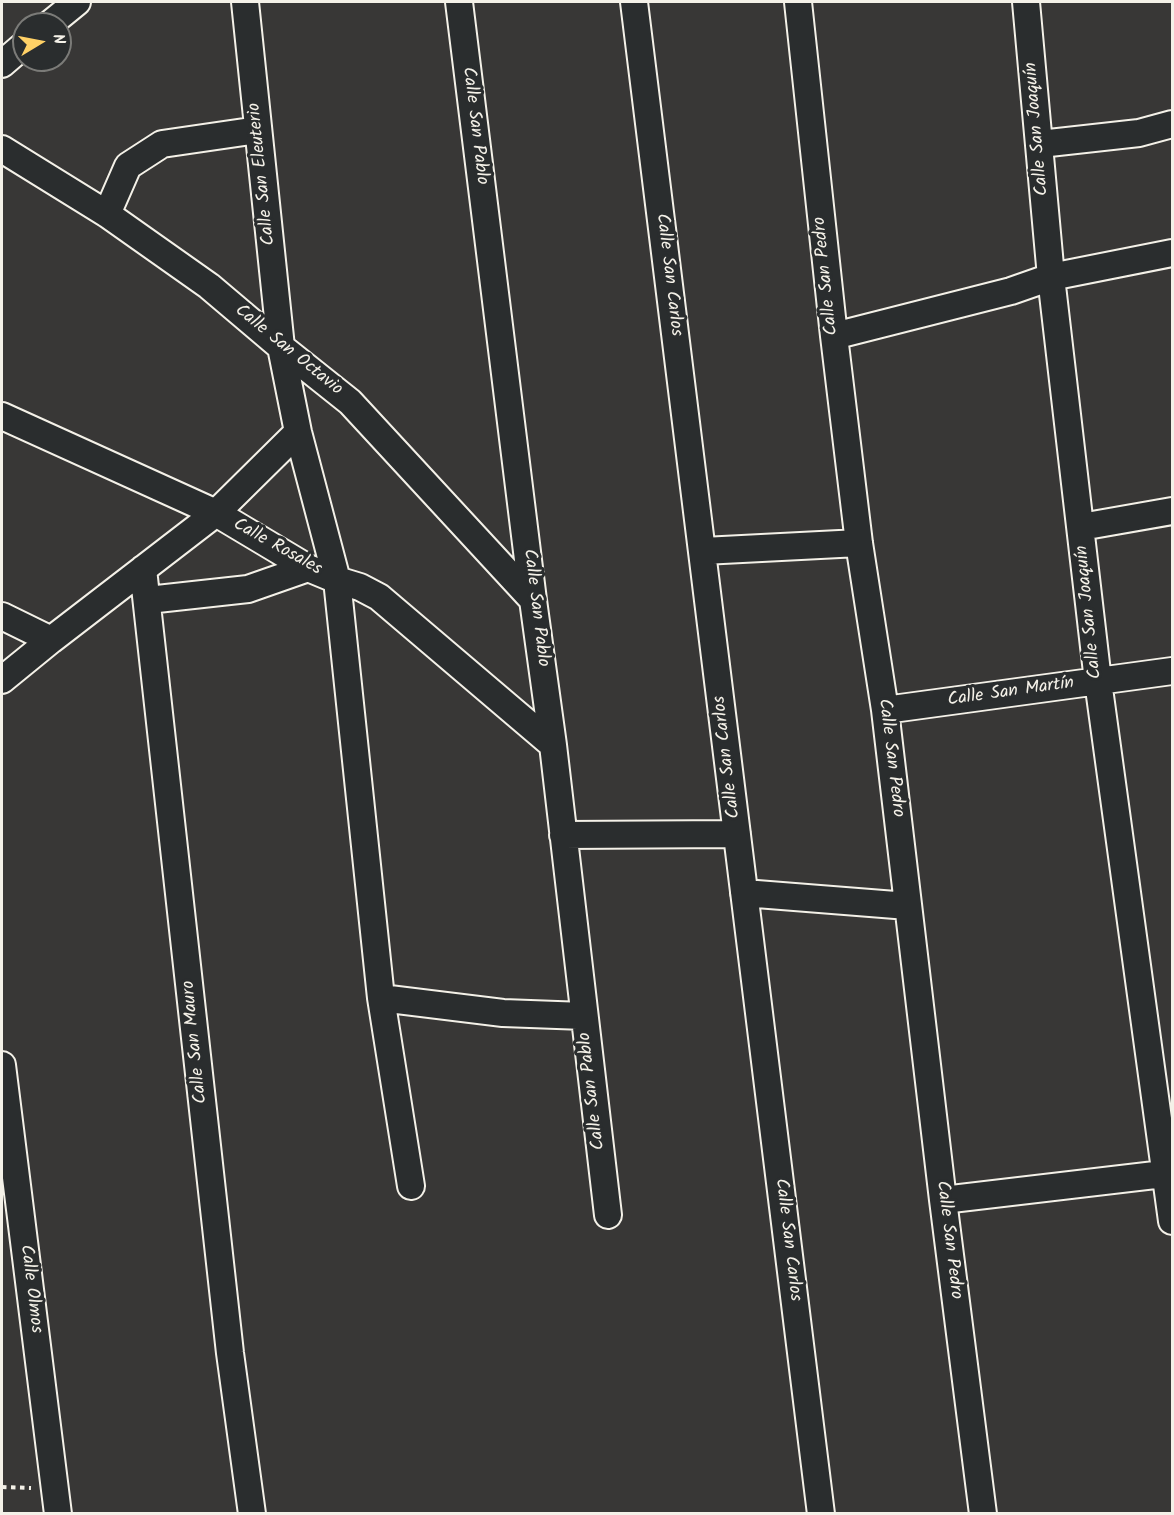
<!DOCTYPE html>
<meta charset="utf-8">
<style>
body{margin:0}
#map{position:relative;width:1174px;height:1515px;overflow:hidden;background:#383736;font-family:Kalam,sans-serif}
canvas{display:block}
.frame{position:absolute;inset:0;border:3px solid #f4f1e8;pointer-events:none}
.north{position:absolute;left:12px;top:12px;width:60px;height:60px;box-sizing:border-box;background:#2a2d2e;border:2px solid #7b7b78;border-radius:50%;rotate:80deg;font-size:16px;font-weight:700;line-height:24px;text-align:center;color:#f4f1e8}
.north::after{content:'';display:block;margin:auto;width:21px;height:27px;background:#ffd166;clip-path:polygon(50% 0,100% 100%,50% 72%,0 100%)}
</style>
<div id="map">
<canvas width="1174" height="1515"></canvas>
<div class="frame"></div>
<div class="north">N</div>
</div>
<script>
const c = document.querySelector('canvas').getContext('2d');
c.lineJoin = 'round';
function toPath(rows) {
  const path = new Path2D();
  for (const r of rows) {
    path.moveTo(r[0], r[1]);
    for (let i = 2; i < r.length; i += 2) path.lineTo(r[i], r[i + 1]);
  }
  return path;
}
function strokePath(path, color, width, dash) {
  c.strokeStyle = color;
  c.lineWidth = width;
  c.lineCap = dash ? 'butt' : 'round';
  c.setLineDash(dash || []);
  c.stroke(path);
}
function write(font, color, halo, rows, align = 'center') {
  c.font = font + ' Kalam,sans-serif';
  c.lineWidth = 6;
  c.setLineDash([]);
  c.textBaseline = 'middle';
  c.strokeStyle = halo;
  c.fillStyle = color;
  for (const [text, x, y, turn = 0] of rows) {
    c.save();
    c.translate(x, y);
    c.rotate((+turn || 0) * Math.PI / 180);
    c.textAlign = isNaN(turn) ? turn : align;
    if (halo) c.strokeText(text, 0, 0);
    c.fillText(text, 0, 0);
    c.restore();
  }
}
const path = toPath([
 [2,1487,31,1488]
]);
const street = toPath([
 [245,2,281,347,298,432,337,580,381,998,411,1186],
 [459,2,533,600,553,745,608,1215],
 [634,2,821,1514],
 [798,2,834,336,859,543,885,710,943,1200,983,1514],
 [1026,2,1051,277,1098,681,1172,1221],
 [50,24,77,2],
 [2,64,24,45],
 [1040,144,1139,133,1172,124],
 [2,149,107,214,209,286,281,347,350,402,533,600],
 [107,214,128,166,162,144,258,130],
 [834,336,1011,291,1051,277,1172,253],
 [2,416,216,513,308,568,337,580,360,587,379,597,553,745],
 [1081,527,1172,511],
 [703,551,859,543],
 [143,569,230,1353,252,1514],
 [148,600,248,589,308,568],
 [2,616,51,640],
 [2,680,51,640,216,513,298,432],
 [885,710,1172,671],
 [563,835,737,834],
 [744,893,908,906],
 [381,998,503,1013,584,1016],
 [2,1065,58,1514],
 [943,1200,1172,1173]
]);
const streetNames = [
 ["Calle San Pablo",474,126,83],
 ["Calle San Joaquín",1038,129,-95],
 ["Calle San Eleuterio",263,174,-96],
 ["Calle San Carlos",668,275,83],
 ["Calle San Pedro",827,276,-96],
 ["Calle San Octavio",288,351,39],
 ["Calle Rosales",277,548,29],
 ["Calle San Pablo",535,608,83],
 ["Calle San Joaquín",1090,612,-96],
 ["Calle San Martín",1011,693,-8],
 ["Calle San Carlos",728,757,-97],
 ["Calle San Pedro",890,758,83],
 ["Calle San Mauro",196,1042,-96],
 ["Calle San Pablo",593,1091,-97],
 ["Calle San Carlos",787,1240,83],
 ["Calle San Pedro",948,1240,83],
 ["Calle Olmos",30,1289,83]
];
strokePath(street, '#f4f1e8', 30);
strokePath(path, '#f4f1e8', 4, [4.5, 4.5]);
strokePath(street, '#2a2d2e', 26);
write('18px', '#f4f1e8', '#2a2d2e', streetNames);
</script>
